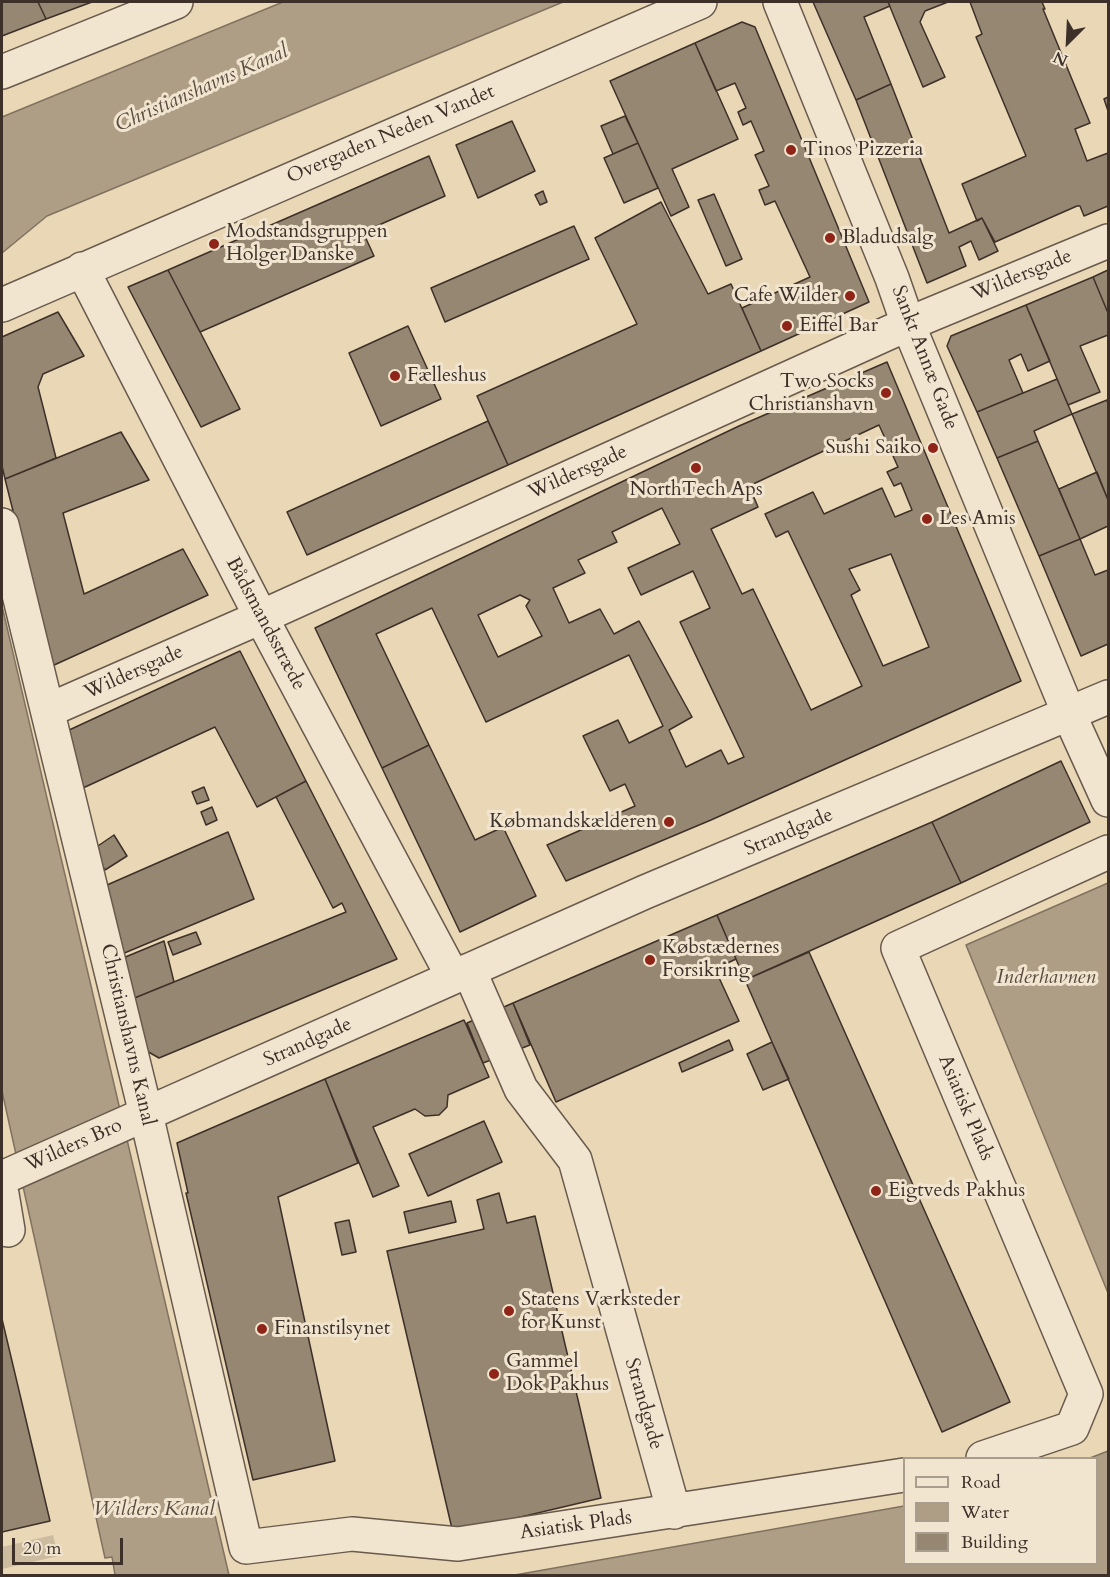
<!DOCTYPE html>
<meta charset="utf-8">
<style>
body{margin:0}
#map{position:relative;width:1110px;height:1577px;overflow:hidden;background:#e9d7b6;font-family:Cardo,serif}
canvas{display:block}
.frame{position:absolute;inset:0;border:3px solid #3d3028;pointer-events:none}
.legend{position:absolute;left:903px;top:1457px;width:195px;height:108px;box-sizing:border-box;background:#f1e5d0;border:2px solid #a99d8d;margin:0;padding:8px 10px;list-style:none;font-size:18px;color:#3d3028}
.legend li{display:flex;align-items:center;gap:12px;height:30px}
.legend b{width:30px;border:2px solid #a99d8d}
.north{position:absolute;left:1038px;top:12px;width:60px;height:60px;-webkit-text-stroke:4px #f1e5d0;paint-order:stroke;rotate:204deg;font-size:16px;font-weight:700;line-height:24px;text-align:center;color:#3d3028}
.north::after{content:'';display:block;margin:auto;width:21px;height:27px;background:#3d3028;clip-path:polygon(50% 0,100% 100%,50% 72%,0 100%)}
.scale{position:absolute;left:12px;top:1538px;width:111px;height:27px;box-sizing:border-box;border:3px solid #3d3028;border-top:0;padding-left:8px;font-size:18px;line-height:21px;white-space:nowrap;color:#3d3028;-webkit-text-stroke:4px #f1e5d0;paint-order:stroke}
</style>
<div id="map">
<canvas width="1110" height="1577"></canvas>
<div class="frame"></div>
<ul class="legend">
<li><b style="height:8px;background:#f1e5d0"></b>Road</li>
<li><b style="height:16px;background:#af9e86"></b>Water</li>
<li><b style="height:16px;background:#968772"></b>Building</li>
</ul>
<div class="north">N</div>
<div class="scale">20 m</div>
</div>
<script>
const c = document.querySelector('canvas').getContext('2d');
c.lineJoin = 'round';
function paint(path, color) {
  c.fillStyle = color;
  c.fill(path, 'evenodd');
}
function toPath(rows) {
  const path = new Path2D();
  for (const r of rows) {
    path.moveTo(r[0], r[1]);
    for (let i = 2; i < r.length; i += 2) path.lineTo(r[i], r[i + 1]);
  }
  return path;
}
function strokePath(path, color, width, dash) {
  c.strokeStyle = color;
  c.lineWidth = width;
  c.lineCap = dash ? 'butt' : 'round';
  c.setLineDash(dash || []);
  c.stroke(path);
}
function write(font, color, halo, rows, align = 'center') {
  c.font = font + ' Cardo,serif';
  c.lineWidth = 6;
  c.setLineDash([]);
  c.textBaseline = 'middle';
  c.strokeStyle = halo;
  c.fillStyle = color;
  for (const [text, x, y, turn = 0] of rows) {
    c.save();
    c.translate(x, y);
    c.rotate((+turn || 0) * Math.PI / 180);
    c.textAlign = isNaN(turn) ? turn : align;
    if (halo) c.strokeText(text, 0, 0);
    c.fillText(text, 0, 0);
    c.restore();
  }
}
const green = toPath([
 [53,1535,58,1556,2,1569,2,1547]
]);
const water = toPath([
 [283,2,563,2,47,216,2,253,2,117,283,2],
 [2,606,229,1575,115,1575,112,1557,105,1558,2,1091,2,606],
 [1108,883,1108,1293,966,945,1108,883],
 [1108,1451,1108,1575,515,1575,904,1506,904,1564,1096,1564,1096,1458,1090,1458,1108,1451]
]);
const building = toPath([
 [2,2,38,2,46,19,2,36,2,2],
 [38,2,92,2,46,19,38,2],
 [813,2,888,2,890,6,864,17,891,84,856,100,813,2],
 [888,2,948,2,925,11,920,22,945,77,923,87,888,2],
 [970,2,1042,2,1045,9,1043,9,1090,123,1075,129,1087,161,1108,153,1108,206,1084,216,1080,206,1077,206,995,242,982,218,977,221,962,184,1026,156,976,37,982,34,970,2],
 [742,22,755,27,869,302,761,351,742,308,810,277,775,201,765,205,759,190,769,186,755,155,764,151,751,121,743,125,738,112,746,108,735,83,716,91,695,43,742,22],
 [695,43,738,139,672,169,689,207,671,216,610,81,695,43],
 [891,84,949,233,982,218,998,251,979,260,971,241,959,247,966,266,927,283,856,100,891,84],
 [1108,97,1108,111,1104,99,1108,97],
 [625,116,638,143,613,154,601,126,625,116],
 [512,121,535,171,478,198,456,145,512,121],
 [638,143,658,188,624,203,604,158,638,143],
 [429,156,445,196,363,232,374,256,200,332,168,270,429,156],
 [543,191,547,202,540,205,535,195,543,191],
 [714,194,742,259,726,266,698,200,714,194],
 [661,202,708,294,731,284,761,351,508,465,477,396,637,324,595,238,661,202],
 [574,226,589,259,445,322,431,288,574,226],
 [168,270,240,409,201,427,128,287,168,270],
 [1108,270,1108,313,1093,277,1108,270],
 [1093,277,1108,313,1108,335,1080,346,1100,392,1068,405,1026,305,1093,277],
 [1026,305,1050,361,1028,371,1021,354,1009,360,1023,393,977,412,947,346,951,336,1026,305],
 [58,312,84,356,43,374,38,387,56,458,5,479,2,466,2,337,58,312],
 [408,326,441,399,381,426,349,353,408,326],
 [887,362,1021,681,711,820,566,881,547,845,635,806,625,784,610,791,583,736,618,720,629,743,663,726,629,655,486,722,432,608,376,634,429,745,382,768,315,628,739,426,887,362],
 [879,425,898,467,887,472,894,486,901,483,912,510,895,517,882,488,824,514,813,492,765,514,776,537,788,531,862,686,811,710,753,589,742,594,711,529,758,507,749,486,879,425],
 [662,508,680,544,628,568,641,595,693,571,710,608,680,622,744,757,728,764,721,750,686,767,669,730,692,717,639,621,614,634,600,609,569,623,553,588,585,573,578,560,617,542,612,532,662,508],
 [891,554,929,647,883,666,851,595,860,590,849,569,891,554],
 [520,595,530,600,526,606,542,636,498,657,478,615,520,595],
 [1057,379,1072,414,1034,431,1038,441,997,458,977,412,1057,379],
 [1107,400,1108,404,1108,500,1072,414,1107,400],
 [488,421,508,465,307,555,287,512,488,421],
 [121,432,149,480,63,513,84,594,183,549,208,595,52,666,5,479,121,432],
 [1038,441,1080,539,1039,556,997,458,1038,441],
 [1097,472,1108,500,1108,526,1080,539,1059,489,1097,472],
 [1080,539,1095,575,1108,570,1108,644,1081,656,1039,556,1080,539],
 [240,651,306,781,257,807,215,727,83,788,67,731,240,651],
 [429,745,475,840,503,827,536,896,460,932,382,768,429,745],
 [1061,761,1090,822,961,883,932,822,1061,761],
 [306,781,397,959,159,1058,145,1050,132,999,346,912,342,903,333,908,276,797,306,781],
 [204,787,209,800,197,804,192,792,204,787],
 [212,807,217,820,206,825,201,812,212,807],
 [932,822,961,883,745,980,717,915,932,822],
 [228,832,254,899,122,954,107,885,228,832],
 [114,835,127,856,105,870,92,850,114,835],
 [717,915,736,959,715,969,739,1021,556,1102,513,1003,717,915],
 [196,932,201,944,173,955,168,942,196,932],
 [164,941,174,982,132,999,123,958,164,941],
 [809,952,1010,1402,942,1432,745,980,809,952],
 [513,1003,530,1045,483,1063,467,1023,513,1003],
 [464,1020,489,1077,448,1095,447,1107,439,1115,425,1116,415,1109,373,1127,399,1186,373,1197,325,1079,464,1020],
 [729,1040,733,1050,682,1072,679,1063,729,1040],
 [772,1042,789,1079,763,1090,747,1054,772,1042],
 [325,1079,358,1163,278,1197,335,1461,253,1480,186,1193,188,1193,177,1143,325,1079],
 [484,1121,502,1162,428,1196,409,1154,484,1121],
 [499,1193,507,1223,535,1216,601,1498,453,1533,387,1251,484,1229,477,1200,499,1193],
 [451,1201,456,1222,409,1233,404,1212,451,1201],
 [349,1220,356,1252,342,1255,335,1223,349,1220],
 [2,1319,50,1521,2,1532,2,1319]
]);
const minor = toPath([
 [780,2,892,278,908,324,1069,714,1108,800],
 [2,72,176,2],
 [82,269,261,617,453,977],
 [2,305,700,2],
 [2,525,146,1114,246,1547,352,1534,458,1544,904,1475],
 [49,710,261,617,908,324,1108,241],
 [469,970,521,1089,575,1160,674,1512],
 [2,1178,645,892,1108,697],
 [2,1194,8,1230],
 [983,1458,1072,1428,1086,1394,898,948,1108,852]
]);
const markers = [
 [791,150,6,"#8f2418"],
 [830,238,6,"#8f2418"],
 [214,244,6,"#8f2418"],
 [850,296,6,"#8f2418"],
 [787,326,6,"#8f2418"],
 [395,376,6,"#8f2418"],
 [886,393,6,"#8f2418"],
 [933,448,6,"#8f2418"],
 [696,468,6,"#8f2418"],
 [927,519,6,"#8f2418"],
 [669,822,6,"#8f2418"],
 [650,960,6,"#8f2418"],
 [876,1191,6,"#8f2418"],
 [509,1311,6,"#8f2418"],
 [262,1329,6,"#8f2418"],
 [494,1374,6,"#8f2418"]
];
const streetNames = [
 ["Overgaden Neden Vandet",391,135,-23],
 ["Wildersgade",1022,276,-22],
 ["Sankt Annæ Gade",924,358,69],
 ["Wildersgade",578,473,-24],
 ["Bådsmandsstræde",265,624,62],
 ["Wildersgade",134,673,-24],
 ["Strandgade",789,833,-23],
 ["Christianshavns Kanal",127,1035,77],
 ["Strandgade",308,1043,-24],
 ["Asiatisk Plads",965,1108,67],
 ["Wilders Bro",74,1146,-24],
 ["Strandgade",643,1404,74],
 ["Asiatisk Plads",576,1526,-8]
];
const poiNames = [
 ["Tinos Pizzeria",803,150],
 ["Modstandsgruppen",226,232],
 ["Holger Danske",226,255],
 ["Bladudsalg",842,238],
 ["Cafe Wilder",838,296,"right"],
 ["Eiffel Bar",799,326],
 ["Fælleshus",407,376],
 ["Two Socks",874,382,"right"],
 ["Christianshavn",874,405,"right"],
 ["Sushi Saiko",921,448,"right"],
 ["NorthTech Aps",696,490,"center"],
 ["Les Amis",939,519],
 ["Købmandskælderen",657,822,"right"],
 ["Købstædernes",662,948],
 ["Forsikring",662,971],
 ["Eigtveds Pakhus",888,1191],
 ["Statens Værksteder",521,1300],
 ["for Kunst",521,1323],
 ["Finanstilsynet",274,1329],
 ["Gammel",506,1362],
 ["Dok Pakhus",506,1385]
];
const waterNames = [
 ["Christianshavns Kanal",202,89,-24],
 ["Inderhavnen",1046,978],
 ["Wilders Kanal",154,1510]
];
paint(green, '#ccbb9e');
paint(water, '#af9e86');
strokePath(water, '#817260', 1.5);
paint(building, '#968772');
strokePath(building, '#3d3028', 1.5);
strokePath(minor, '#685a4c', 36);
strokePath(minor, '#f1e5d0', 33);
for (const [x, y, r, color] of markers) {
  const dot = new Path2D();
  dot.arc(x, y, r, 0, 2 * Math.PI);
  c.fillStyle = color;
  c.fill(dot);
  strokePath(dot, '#f1e5d0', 2);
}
write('20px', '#3d3028', '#f1e5d0', streetNames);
write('20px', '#3d3028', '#f1e5d0', poiNames, 'left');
write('italic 21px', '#5a4c40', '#f1e5d0', waterNames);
</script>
